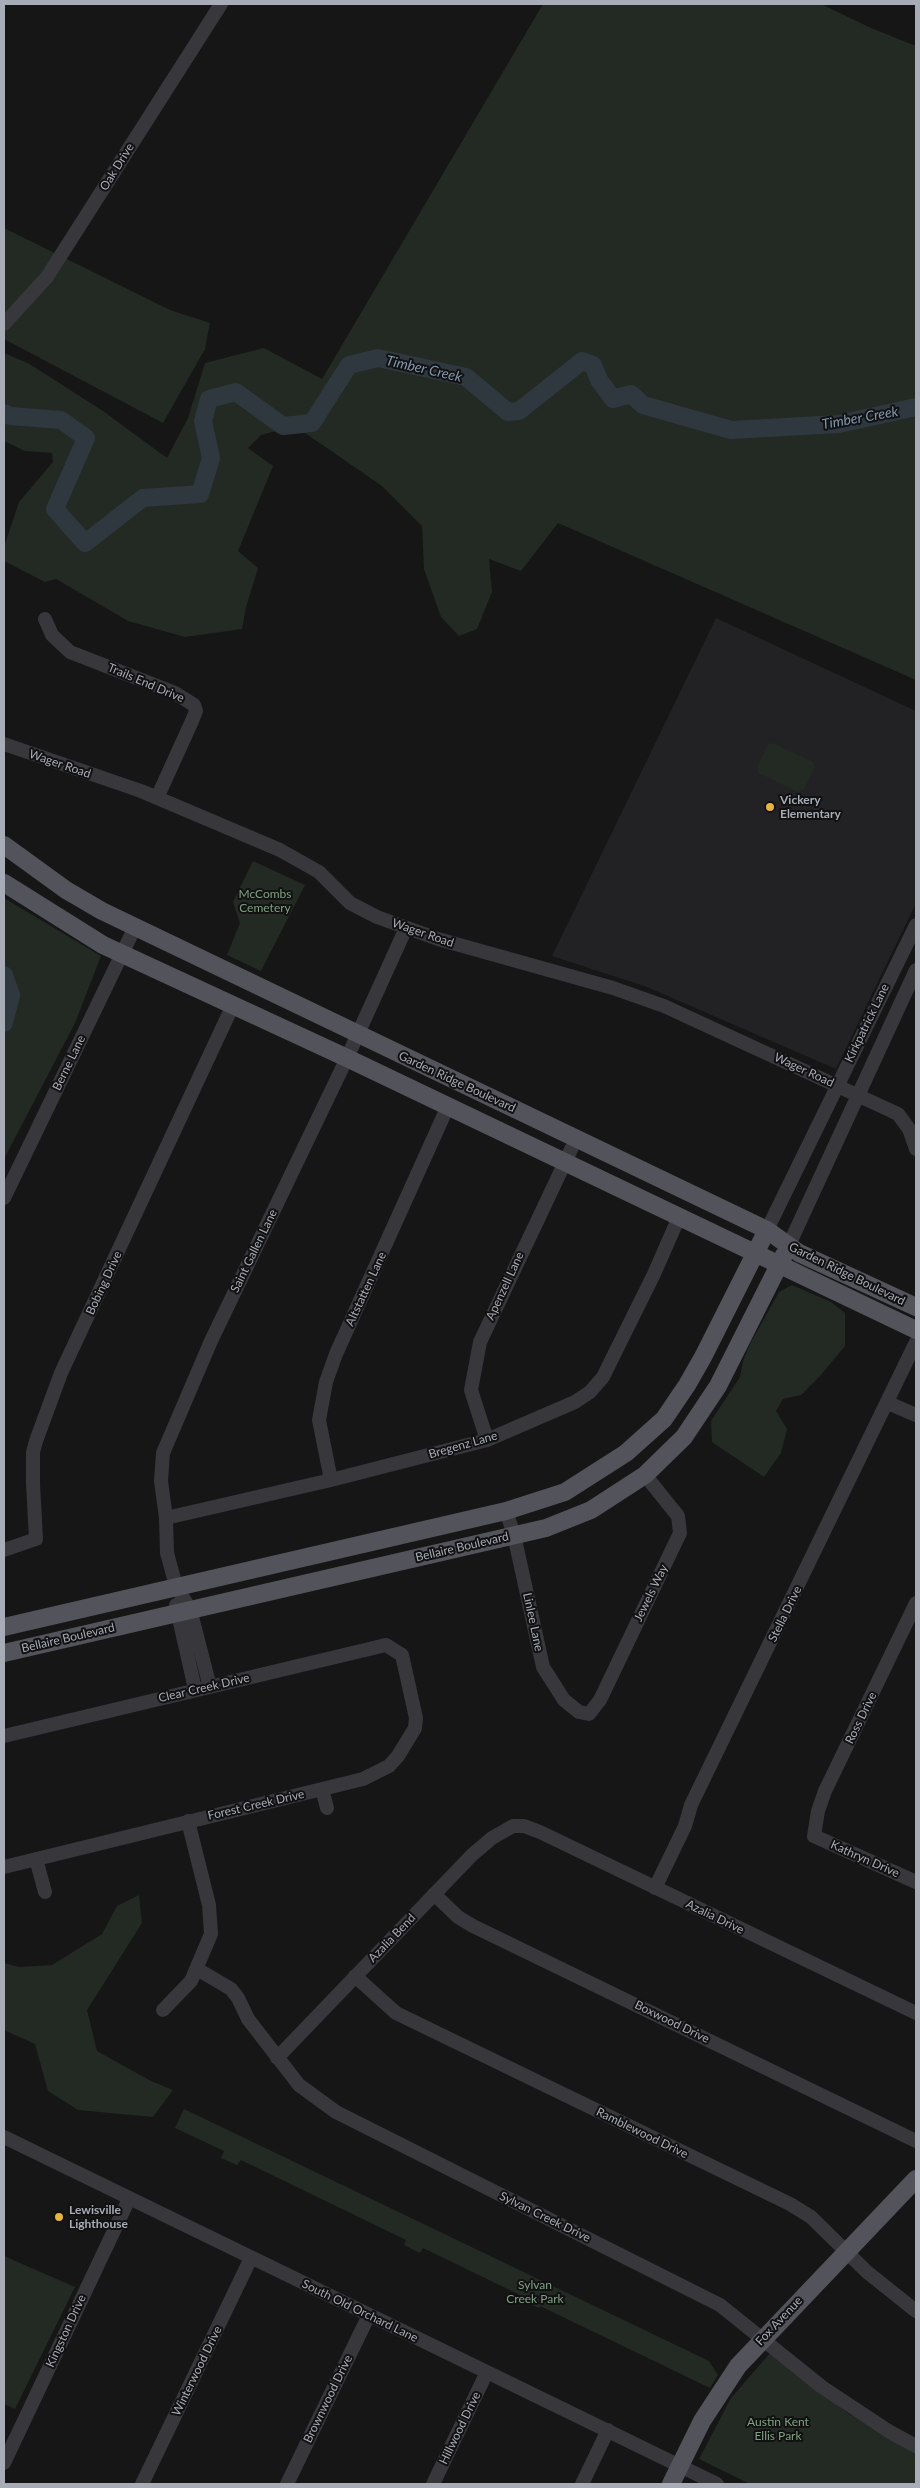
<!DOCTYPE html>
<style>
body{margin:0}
#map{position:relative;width:920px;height:2488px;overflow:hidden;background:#161617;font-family:Lato,sans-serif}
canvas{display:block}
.frame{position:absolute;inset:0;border:5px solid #a8acb6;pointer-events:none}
</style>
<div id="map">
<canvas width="920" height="2488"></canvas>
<div class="frame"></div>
</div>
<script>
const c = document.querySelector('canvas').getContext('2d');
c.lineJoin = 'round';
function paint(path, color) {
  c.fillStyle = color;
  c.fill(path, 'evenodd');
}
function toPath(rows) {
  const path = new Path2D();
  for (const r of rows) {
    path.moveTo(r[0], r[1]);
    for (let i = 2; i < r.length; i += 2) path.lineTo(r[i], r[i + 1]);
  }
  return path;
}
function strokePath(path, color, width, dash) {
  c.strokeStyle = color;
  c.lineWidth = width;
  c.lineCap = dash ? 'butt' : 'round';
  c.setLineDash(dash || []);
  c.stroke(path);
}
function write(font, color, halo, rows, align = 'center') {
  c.font = font + ' Lato,sans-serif';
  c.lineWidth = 4;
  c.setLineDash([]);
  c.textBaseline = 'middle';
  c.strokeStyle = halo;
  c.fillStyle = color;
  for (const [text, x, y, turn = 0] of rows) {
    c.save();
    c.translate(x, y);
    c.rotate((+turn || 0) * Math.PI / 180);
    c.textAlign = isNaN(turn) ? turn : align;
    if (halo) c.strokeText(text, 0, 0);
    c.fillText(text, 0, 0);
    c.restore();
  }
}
const built = toPath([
 [716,618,916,711,916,903,836,1069,647,987,552,956]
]);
const green = toPath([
 [543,4,821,4,871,28,916,46,916,680,558,523,521,571,489,559,492,592,477,629,459,636,441,617,424,569,422,526,382,486,295,426,261,435,248,448,273,466,238,551,258,568,246,607,242,629,185,637,128,621,56,579,45,582,4,561,4,547,19,502,53,462,52,453,25,451,4,441,4,353,28,363,103,411,167,458,188,418,205,363,264,348,322,379],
 [4,228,170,310,210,323,205,349,163,423,4,339],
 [773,743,813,762,815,767,804,789,798,792,758,773,757,767,768,744],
 [253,861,305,885,261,971,227,955,240,923,233,902],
 [4,898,101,956,75,1023,4,1159],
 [792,1285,831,1302,845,1313,845,1346,820,1376,801,1395,783,1399,776,1411,787,1429,781,1453,764,1477,712,1442,711,1421,740,1377,743,1361,750,1344,779,1292],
 [139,1895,142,1923,87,2010,97,2051,151,2081,173,2090,153,2117,78,2110,48,2091,35,2044,4,2030,4,1963,19,1967,52,1965,102,1934,117,1906],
 [184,2109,709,2361,718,2375,710,2388,540,2306,539,2308,520,2300,522,2296,423,2248,420,2253,404,2245,406,2240,241,2160,237,2165,221,2158,224,2151,175,2128],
 [4,2256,75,2287,15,2409,4,2404],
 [771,2352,849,2414,916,2451,916,2484,750,2484,699,2459,731,2398]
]);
const river = toPath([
 [4,413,10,416,61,420,86,438,55,509,85,543,143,498,200,494,211,458,203,421,209,399,236,392,283,426,312,423,349,365,378,358,466,377,508,412,519,411,582,361,593,365,599,380,613,399,631,394,643,405,731,430,839,424,916,407],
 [4,975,11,995,4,1023]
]);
const minor = toPath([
 [4,324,47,277,221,4],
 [45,619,52,635,70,652,175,693,194,705,196,711,192,721,157,798],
 [4,744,141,791,280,850,319,872,350,903,377,917,438,939,613,988,664,1006,898,1114,909,1129,916,1149],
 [4,1198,135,927],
 [767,1230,916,925],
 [788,1247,916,970],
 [888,1403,916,1415],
 [487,1440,471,1390,480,1342,576,1139],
 [331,1480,319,1420,326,1382,336,1354,448,1106],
 [506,1511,514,1535,543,1667,564,1700,579,1712,589,1714,600,1700,680,1533,678,1516,645,1475],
 [166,1518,331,1480,487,1440,575,1402,590,1392,603,1377,654,1274,679,1217],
 [4,1550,36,1539,33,1484,33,1452,36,1441,61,1373,233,1005],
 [916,1603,825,1791,818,1811,814,1836,916,1882],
 [176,1605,195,1689],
 [210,1687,190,1609,176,1586,167,1553,166,1518,161,1481,163,1453,211,1341,347,1058,406,928],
 [4,1736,386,1645,402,1655,416,1718,415,1728,398,1756,389,1766,363,1779,4,1867],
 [322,1789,327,1808],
 [36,1859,45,1892],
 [655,1888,685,1826,691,1805,916,1342],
 [434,1894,458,1917,473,1926,916,2141],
 [197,1969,231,1989,238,1998,248,2019,299,2085,336,2112,720,2305,822,2387,890,2432,916,2446],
 [355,1976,396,2013,790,2204,811,2217,867,2272,916,2311],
 [163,2010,191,1981,211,1934,209,1905,188,1821],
 [277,2058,472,1855,492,1838,513,1826,524,1826,540,1832,916,2013],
 [4,2137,717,2484],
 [4,2463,129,2199],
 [142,2484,251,2258],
 [287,2484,369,2315],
 [433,2484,487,2372],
 [582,2484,608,2430]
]);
const major = toPath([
 [4,845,66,890,102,911,767,1230,799,1253,916,1307],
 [4,883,103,945,347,1058,916,1330],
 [4,1627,506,1511,565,1492,626,1453,664,1419,687,1385,703,1357,767,1230],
 [4,1653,546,1528,591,1510,645,1475,684,1437,718,1386,784,1255],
 [671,2484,702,2421,738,2366,916,2179]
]);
const markers = [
 [770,807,5,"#e7b53e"],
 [59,2217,5,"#e7b53e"]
];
const streetNames = [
 ["Oak Drive",117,167,-58],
 ["Trails End Drive",146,683,23],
 ["Wager Road",60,764,19],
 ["Wager Road",423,933,19],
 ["Kirkpatrick Lane",867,1023,-64],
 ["Berne Lane",69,1063,-64],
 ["Wager Road",804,1070,25],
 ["Garden Ridge Boulevard",457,1082,25],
 ["Saint Gallen Lane",254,1251,-64],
 ["Garden Ridge Boulevard",847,1274,26],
 ["Bobing Drive",104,1283,-65],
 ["Apenzell Lane",505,1286,-65],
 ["Altstatten Lane",366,1289,-65],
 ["Bregenz Lane",463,1445,-16],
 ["Bellaire Boulevard",462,1547,-13],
 ["Jewels Way",651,1593,-64],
 ["Stella Drive",785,1614,-64],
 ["Linlee Lane",533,1622,78],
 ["Bellaire Boulevard",68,1638,-13],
 ["Clear Creek Drive",204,1688,-13],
 ["Ross Drive",861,1718,-64],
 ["Forest Creek Drive",256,1805,-13],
 ["Kathryn Drive",865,1859,24],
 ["Azalia Drive",715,1917,26],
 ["Azalia Bend",392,1938,-46],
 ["Boxwood Drive",672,2022,26],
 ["Ramblewood Drive",642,2133,26],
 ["Sylvan Creek Drive",545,2217,26],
 ["South Old Orchard Lane",360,2311,26],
 ["Fox Avenue",779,2321,-47],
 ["Kingston Drive",66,2331,-65],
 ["Winterwood Drive",197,2371,-64],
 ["Brownwood Drive",328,2399,-64],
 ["Hillwood Drive",460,2428,-64]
];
const poiNames = [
 ["Vickery",780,800],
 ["Elementary",780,814],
 ["Lewisville",69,2210],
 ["Lighthouse",69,2224]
];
const parkNames = [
 ["McCombs",265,894],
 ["Cemetery",265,908],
 ["Sylvan",535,2285],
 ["Creek Park",535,2299],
 ["Austin Kent",778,2422],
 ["Ellis Park",778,2436]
];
const waterNames = [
 ["Timber Creek",424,369,13],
 ["Timber Creek",860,418,-10]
];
paint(built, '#222224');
paint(green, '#222a23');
strokePath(river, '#2f383f', 18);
strokePath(minor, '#37373c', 14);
strokePath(major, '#53545b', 18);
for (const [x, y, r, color] of markers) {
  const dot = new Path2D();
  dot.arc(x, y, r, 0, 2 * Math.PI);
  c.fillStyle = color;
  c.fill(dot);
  strokePath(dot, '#111112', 2);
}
write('12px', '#a8acb6', '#111112', streetNames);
write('bold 12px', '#a8acb6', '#111112', poiNames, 'left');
write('12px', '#80a084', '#111112', parkNames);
write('italic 14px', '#8198af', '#111112', waterNames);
</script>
